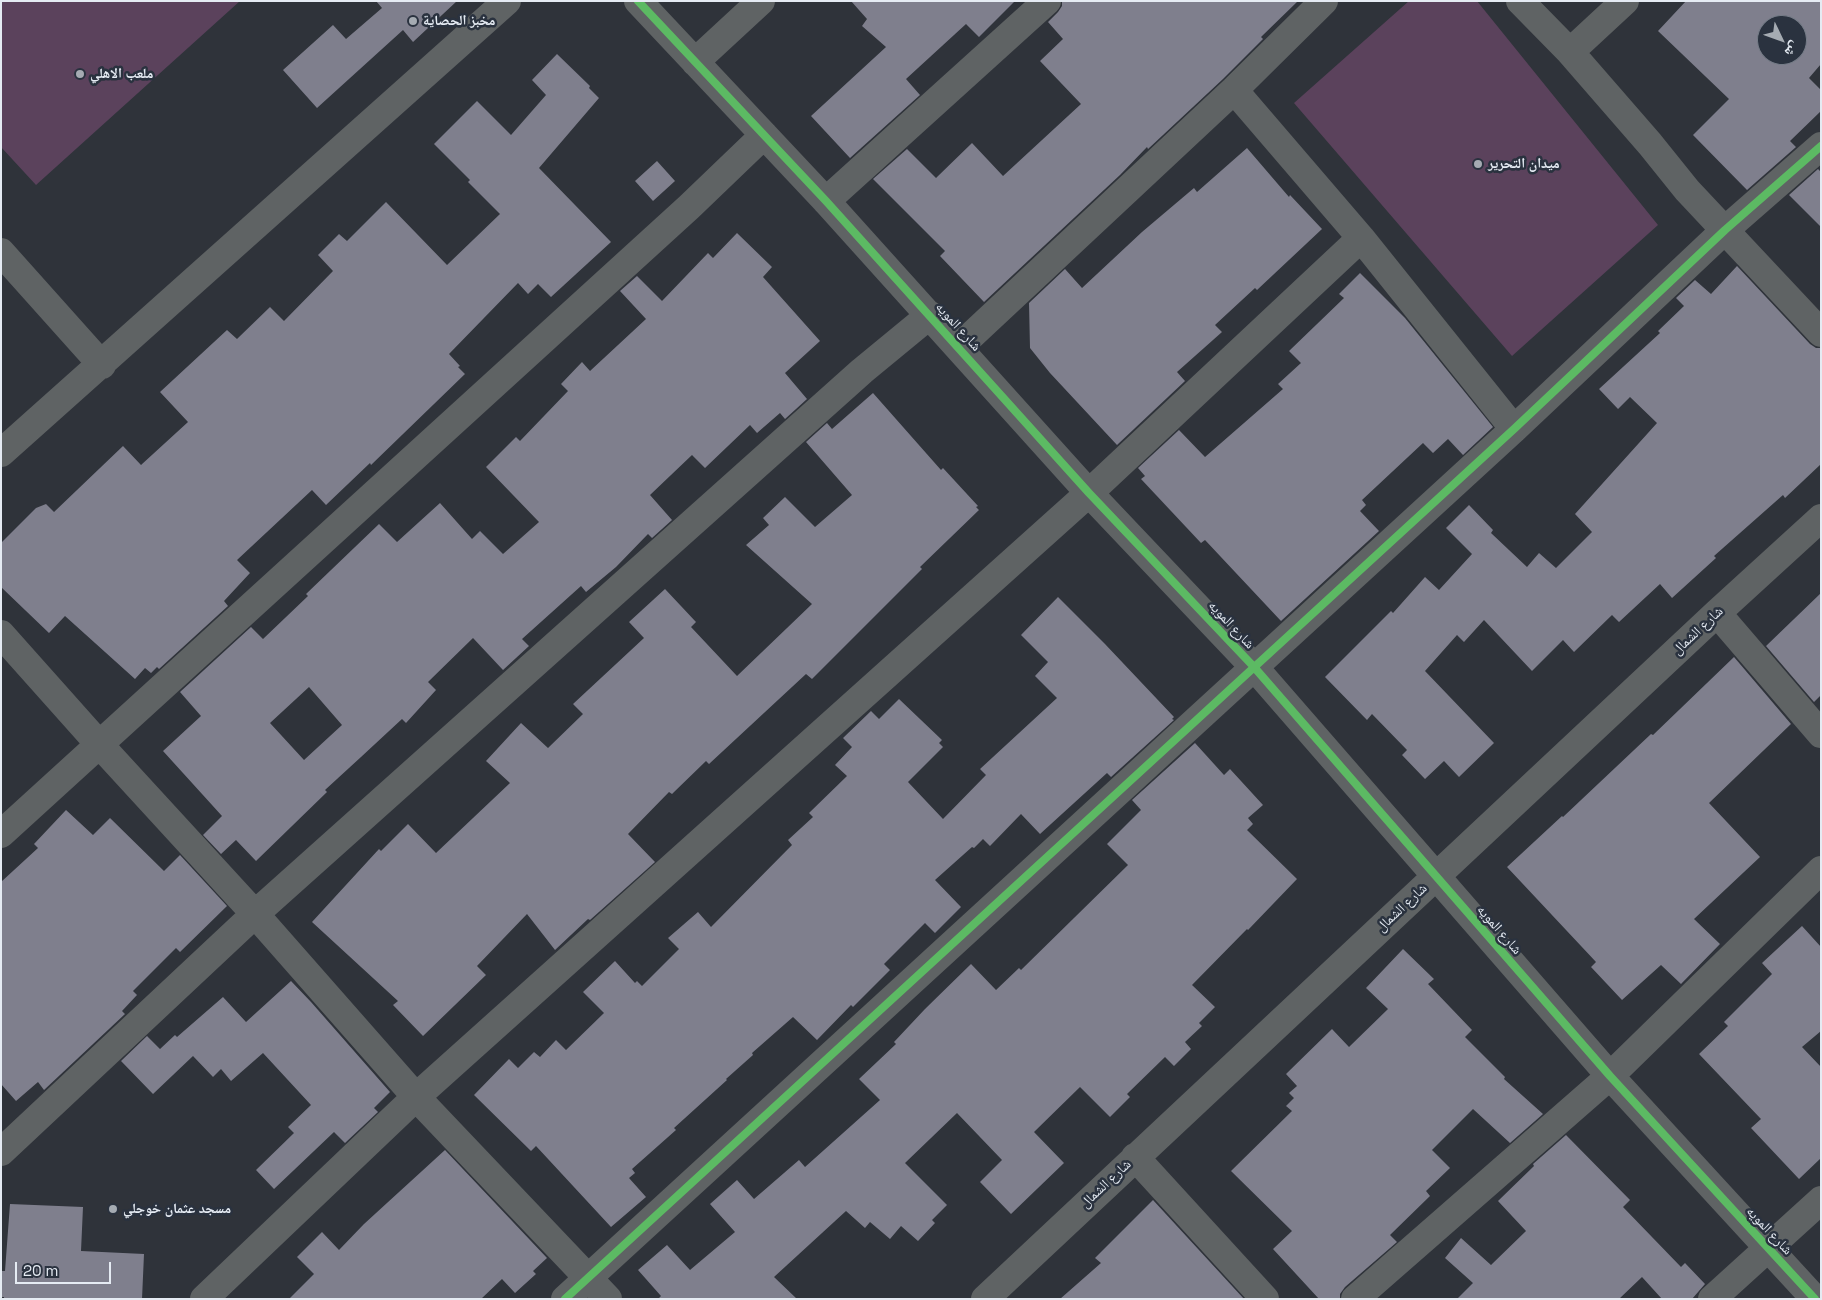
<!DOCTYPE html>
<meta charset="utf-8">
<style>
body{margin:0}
#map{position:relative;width:1822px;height:1300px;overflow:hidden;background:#2f333a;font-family:"Space Grotesk","Noto Naskh Arabic",sans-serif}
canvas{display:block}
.frame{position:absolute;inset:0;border:2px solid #e5ebf3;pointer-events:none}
.north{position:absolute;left:1757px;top:15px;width:50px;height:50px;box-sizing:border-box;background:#2a323f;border:1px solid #757c87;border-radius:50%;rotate:132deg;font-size:14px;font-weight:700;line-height:20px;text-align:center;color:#e5ebf3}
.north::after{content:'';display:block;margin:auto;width:18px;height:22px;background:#a5abb2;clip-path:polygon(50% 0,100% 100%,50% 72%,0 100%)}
.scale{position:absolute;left:15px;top:1262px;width:96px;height:22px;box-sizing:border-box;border:2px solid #e5ebf3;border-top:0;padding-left:6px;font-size:15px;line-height:18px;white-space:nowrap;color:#e5ebf3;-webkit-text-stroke:4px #2a323f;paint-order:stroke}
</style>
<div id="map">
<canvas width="1822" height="1300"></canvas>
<div class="frame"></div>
<div class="north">ش</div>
<div class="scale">20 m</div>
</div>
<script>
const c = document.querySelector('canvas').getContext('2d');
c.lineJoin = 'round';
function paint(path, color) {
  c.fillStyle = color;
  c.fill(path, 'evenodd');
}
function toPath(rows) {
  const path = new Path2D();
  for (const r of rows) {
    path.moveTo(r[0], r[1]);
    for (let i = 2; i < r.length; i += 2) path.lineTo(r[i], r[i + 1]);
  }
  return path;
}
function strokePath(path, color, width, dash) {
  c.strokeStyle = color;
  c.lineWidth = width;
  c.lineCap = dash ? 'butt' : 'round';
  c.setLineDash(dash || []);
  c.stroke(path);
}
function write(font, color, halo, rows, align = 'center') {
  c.font = font + ' "Space Grotesk","Noto Naskh Arabic",sans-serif';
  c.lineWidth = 5;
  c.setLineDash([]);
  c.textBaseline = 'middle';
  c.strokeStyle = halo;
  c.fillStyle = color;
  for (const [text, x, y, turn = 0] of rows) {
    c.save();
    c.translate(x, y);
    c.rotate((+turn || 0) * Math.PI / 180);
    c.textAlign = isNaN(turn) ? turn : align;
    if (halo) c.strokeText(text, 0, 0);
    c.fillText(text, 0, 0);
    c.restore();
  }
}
const green = toPath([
 [1,1,240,1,36,185,1,147],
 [1409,1,1477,1,1658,225,1512,356,1294,103]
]);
const building = toPath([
 [376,1,457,1,413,42,403,30,317,108,283,70,333,25,346,39,382,8],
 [851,1,1015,1,979,37,966,24,906,79,920,95,850,158,811,116,886,47,862,26,867,19],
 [1062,1,1298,1,1261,37,1263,39,1223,79,1148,149,1147,147,1120,175,984,302,940,256,945,251,873,179,907,149,936,178,972,143,1003,176,1081,104,1040,61,1063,39,1048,22,1058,12,1062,6],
 [1686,1,1821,1,1821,64,1809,78,1821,90,1821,111,1790,141,1796,147,1747,190,1693,135,1729,99,1658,31],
 [1767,25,1797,25,1797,55,1767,55],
 [557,54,590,86,589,88,599,98,539,168,611,242,551,297,538,284,528,294,518,283,449,354,460,366,458,367,465,374,371,465,370,463,326,505,312,490,237,560,250,573,224,601,228,606,159,669,157,667,151,673,145,668,135,679,65,616,49,633,1,587,1,543,36,508,46,504,54,512,123,446,141,465,188,422,160,392,227,330,237,339,270,307,284,321,333,271,318,255,339,234,347,241,386,202,447,265,500,214,468,182,470,180,434,144,477,101,511,135,546,95,532,80],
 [1247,148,1289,197,1290,195,1322,229,1257,290,1255,288,1215,325,1222,332,1177,372,1185,381,1117,445,1050,373,1030,348,1029,303,1065,269,1082,288,1142,232,1194,188,1197,192],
 [657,161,675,181,653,201,635,181],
 [1818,169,1821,172,1821,227,1789,195],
 [737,233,772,267,763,277,820,341,785,373,807,399,785,419,780,413,757,433,750,425,705,468,692,455,650,495,672,520,652,538,648,534,616,567,586,592,581,586,522,639,529,646,503,670,473,638,428,682,436,690,406,723,402,719,361,757,325,790,327,792,256,861,236,840,221,854,203,835,222,816,163,751,201,716,180,692,251,627,263,639,308,596,306,594,379,524,397,542,440,503,472,539,480,531,503,554,539,522,486,467,516,437,520,441,568,391,561,384,582,362,590,371,646,319,620,291,637,276,662,301,708,253,713,258],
 [309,687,342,725,304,760,270,723],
 [1737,266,1810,344,1816,348,1821,348,1821,464,1785,498,1783,495,1714,556,1716,558,1672,598,1660,584,1619,622,1612,615,1574,652,1563,640,1532,671,1484,620,1464,642,1457,635,1425,671,1494,743,1459,777,1444,761,1425,779,1402,755,1407,750,1372,714,1367,720,1325,677,1391,611,1393,613,1425,577,1439,590,1472,554,1446,528,1469,505,1493,530,1491,533,1527,567,1539,553,1556,568,1592,532,1575,514,1657,423,1630,397,1618,409,1599,389,1660,333,1658,331,1684,306,1676,298,1695,280,1711,294],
 [1360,273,1405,318,1493,427,1463,455,1448,439,1433,453,1423,443,1362,500,1366,505,1360,511,1379,531,1281,621,1205,540,1201,543,1141,479,1145,476,1138,468,1179,430,1205,457,1283,389,1278,384,1301,363,1289,351,1344,298,1339,294],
 [873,393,941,470,943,468,978,506,976,507,979,510,920,567,922,569,812,679,806,674,709,764,706,761,672,794,669,792,628,834,655,862,590,920,588,919,555,950,527,914,477,966,486,975,423,1036,393,1005,398,1001,312,922,379,849,381,851,408,824,436,853,510,783,486,761,521,723,548,748,583,714,573,704,644,638,629,622,665,589,696,622,691,627,737,676,812,604,746,545,769,525,763,518,785,497,815,527,852,495,806,442,827,423,832,429],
 [1821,593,1821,695,1814,702,1766,646],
 [1058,597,1105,644,1174,717,1172,719,1174,720,1111,777,1107,773,1040,834,1021,814,990,846,983,839,974,848,972,847,935,880,961,907,935,933,925,923,884,964,890,970,853,1007,851,1005,817,1040,793,1017,752,1053,753,1055,726,1079,727,1080,674,1128,676,1130,632,1169,635,1173,629,1178,646,1197,611,1227,536,1146,531,1151,474,1095,509,1059,518,1068,534,1052,540,1057,556,1040,566,1050,604,1013,583,992,615,961,635,983,637,981,642,986,679,949,668,938,698,912,711,927,792,845,788,840,813,817,809,813,847,776,835,765,852,747,843,738,871,711,879,719,899,699,942,740,939,743,943,747,908,782,943,819,986,775,980,769,1057,698,1035,676,1048,662,1021,635],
 [1734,657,1791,724,1709,803,1760,857,1694,919,1720,944,1681,984,1661,965,1622,1000,1591,967,1596,962,1507,867,1562,816,1563,817,1651,734,1653,735],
 [1195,743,1224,775,1230,769,1263,805,1248,818,1253,824,1247,830,1297,879,1248,930,1247,929,1192,985,1215,1007,1199,1023,1202,1026,1185,1042,1191,1049,1174,1066,1165,1057,1127,1094,1130,1097,1110,1117,1080,1087,1034,1132,1064,1163,1011,1214,980,1182,1002,1160,957,1113,905,1163,947,1205,932,1220,935,1223,918,1241,901,1226,890,1239,870,1222,865,1228,846,1211,774,1277,797,1299,658,1299,661,1296,638,1270,667,1245,690,1270,735,1232,710,1204,737,1180,754,1199,799,1160,805,1167,880,1100,859,1079,896,1044,894,1042,925,1009,971,964,996,990,1019,968,1021,970,1128,865,1107,844,1141,810,1132,800],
 [66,810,93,835,110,818,164,871,180,855,227,906,180,952,176,948,133,991,137,995,122,1011,125,1014,44,1090,38,1082,16,1101,1,1084,1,882,38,848,34,844],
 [1802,926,1821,947,1821,1031,1802,1047,1821,1067,1821,1158,1799,1179,1751,1128,1761,1119,1699,1054,1728,1026,1724,1022,1772,974,1762,963],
 [1403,949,1434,979,1428,984,1472,1030,1465,1037,1505,1077,1504,1079,1543,1114,1510,1143,1473,1109,1432,1150,1450,1168,1426,1191,1430,1196,1390,1235,1397,1242,1345,1287,1340,1294,1340,1299,1319,1299,1273,1249,1292,1231,1231,1171,1292,1111,1286,1106,1294,1098,1289,1093,1297,1086,1286,1074,1332,1029,1349,1047,1388,1009,1366,988],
 [291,981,311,1002,390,1092,374,1108,378,1112,345,1143,334,1132,274,1189,256,1170,294,1133,288,1127,311,1105,263,1053,231,1081,221,1069,213,1077,193,1056,153,1094,121,1061,147,1036,160,1049,175,1035,177,1037,223,997,246,1022],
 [1566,1135,1630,1200,1623,1207,1681,1267,1685,1263,1705,1284,1692,1299,1662,1299,1642,1277,1619,1299,1457,1299,1473,1283,1445,1258,1461,1238,1491,1265,1526,1231,1498,1201,1534,1166,1533,1164],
 [445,1150,547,1258,533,1271,536,1274,515,1293,502,1279,481,1299,289,1299,314,1274,297,1257,322,1232,339,1250,364,1224],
 [1153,1200,1244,1299,1060,1299,1101,1263,1095,1258],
 [10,1204,83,1207,81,1251,144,1254,142,1299,4,1299,4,1297,1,1297,1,1271,5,1271]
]);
const minor = toPath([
 [638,1,826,201,1089,493,1254,667,1610,1076,1815,1299],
 [1520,1,1570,52,1650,144,1687,190,1821,333],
 [1570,52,1625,1],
 [695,62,761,1],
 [1234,90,1361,238,1514,429],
 [826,201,1047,1],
 [1,252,102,365],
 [959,347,1234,90,1324,1],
 [1,453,507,1],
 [1717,613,1821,734],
 [1,634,99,744,255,914,416,1097,608,1299],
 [1,834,689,207,764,135],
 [1,1152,255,914,862,371,930,315],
 [1135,1157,1265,1299],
 [204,1299,416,1097,1089,493,1361,238],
 [565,1299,1514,429,1725,230,1821,146],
 [985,1299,1717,613,1821,518],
 [1355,1299,1610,1076,1821,870],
 [1712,1299,1821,1200]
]);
const cycleway = toPath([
 [638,1,826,201,1089,493,1254,667,1610,1076,1815,1299],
 [565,1299,1514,429,1725,230,1821,146]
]);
const markers = [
 [413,21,5,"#a5abb2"],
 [80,74,5,"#a5abb2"],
 [1478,164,5,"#a5abb2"],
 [113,1209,5,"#a5abb2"]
];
const poiNames = [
 ["مخبز الحصاية",423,21],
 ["ملعب الاهلي",90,74],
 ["ميدان التحرير",1488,164],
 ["مسجد عثمان خوجلي",123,1209]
];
const streetNames = [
 ["شارع المويه",958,327,48],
 ["شارع المويه",1231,625,47],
 ["شارع الشمال",1698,631,-43],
 ["شارع الشمال",1402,908,-43],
 ["شارع المويه",1499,930,49],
 ["شارع الشمال",1106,1184,-43],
 ["شارع المويه",1769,1231,47]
];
paint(green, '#5b425c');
paint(building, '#7f7f8d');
strokePath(minor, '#5f6364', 28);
strokePath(cycleway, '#5cba63', 8);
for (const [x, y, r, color] of markers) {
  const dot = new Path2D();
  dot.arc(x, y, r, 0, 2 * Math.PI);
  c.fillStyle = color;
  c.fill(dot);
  strokePath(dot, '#2a323f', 2);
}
write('bold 14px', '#e5ebf3', '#2a323f', poiNames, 'left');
write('14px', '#e5ebf3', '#2a323f', streetNames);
</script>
